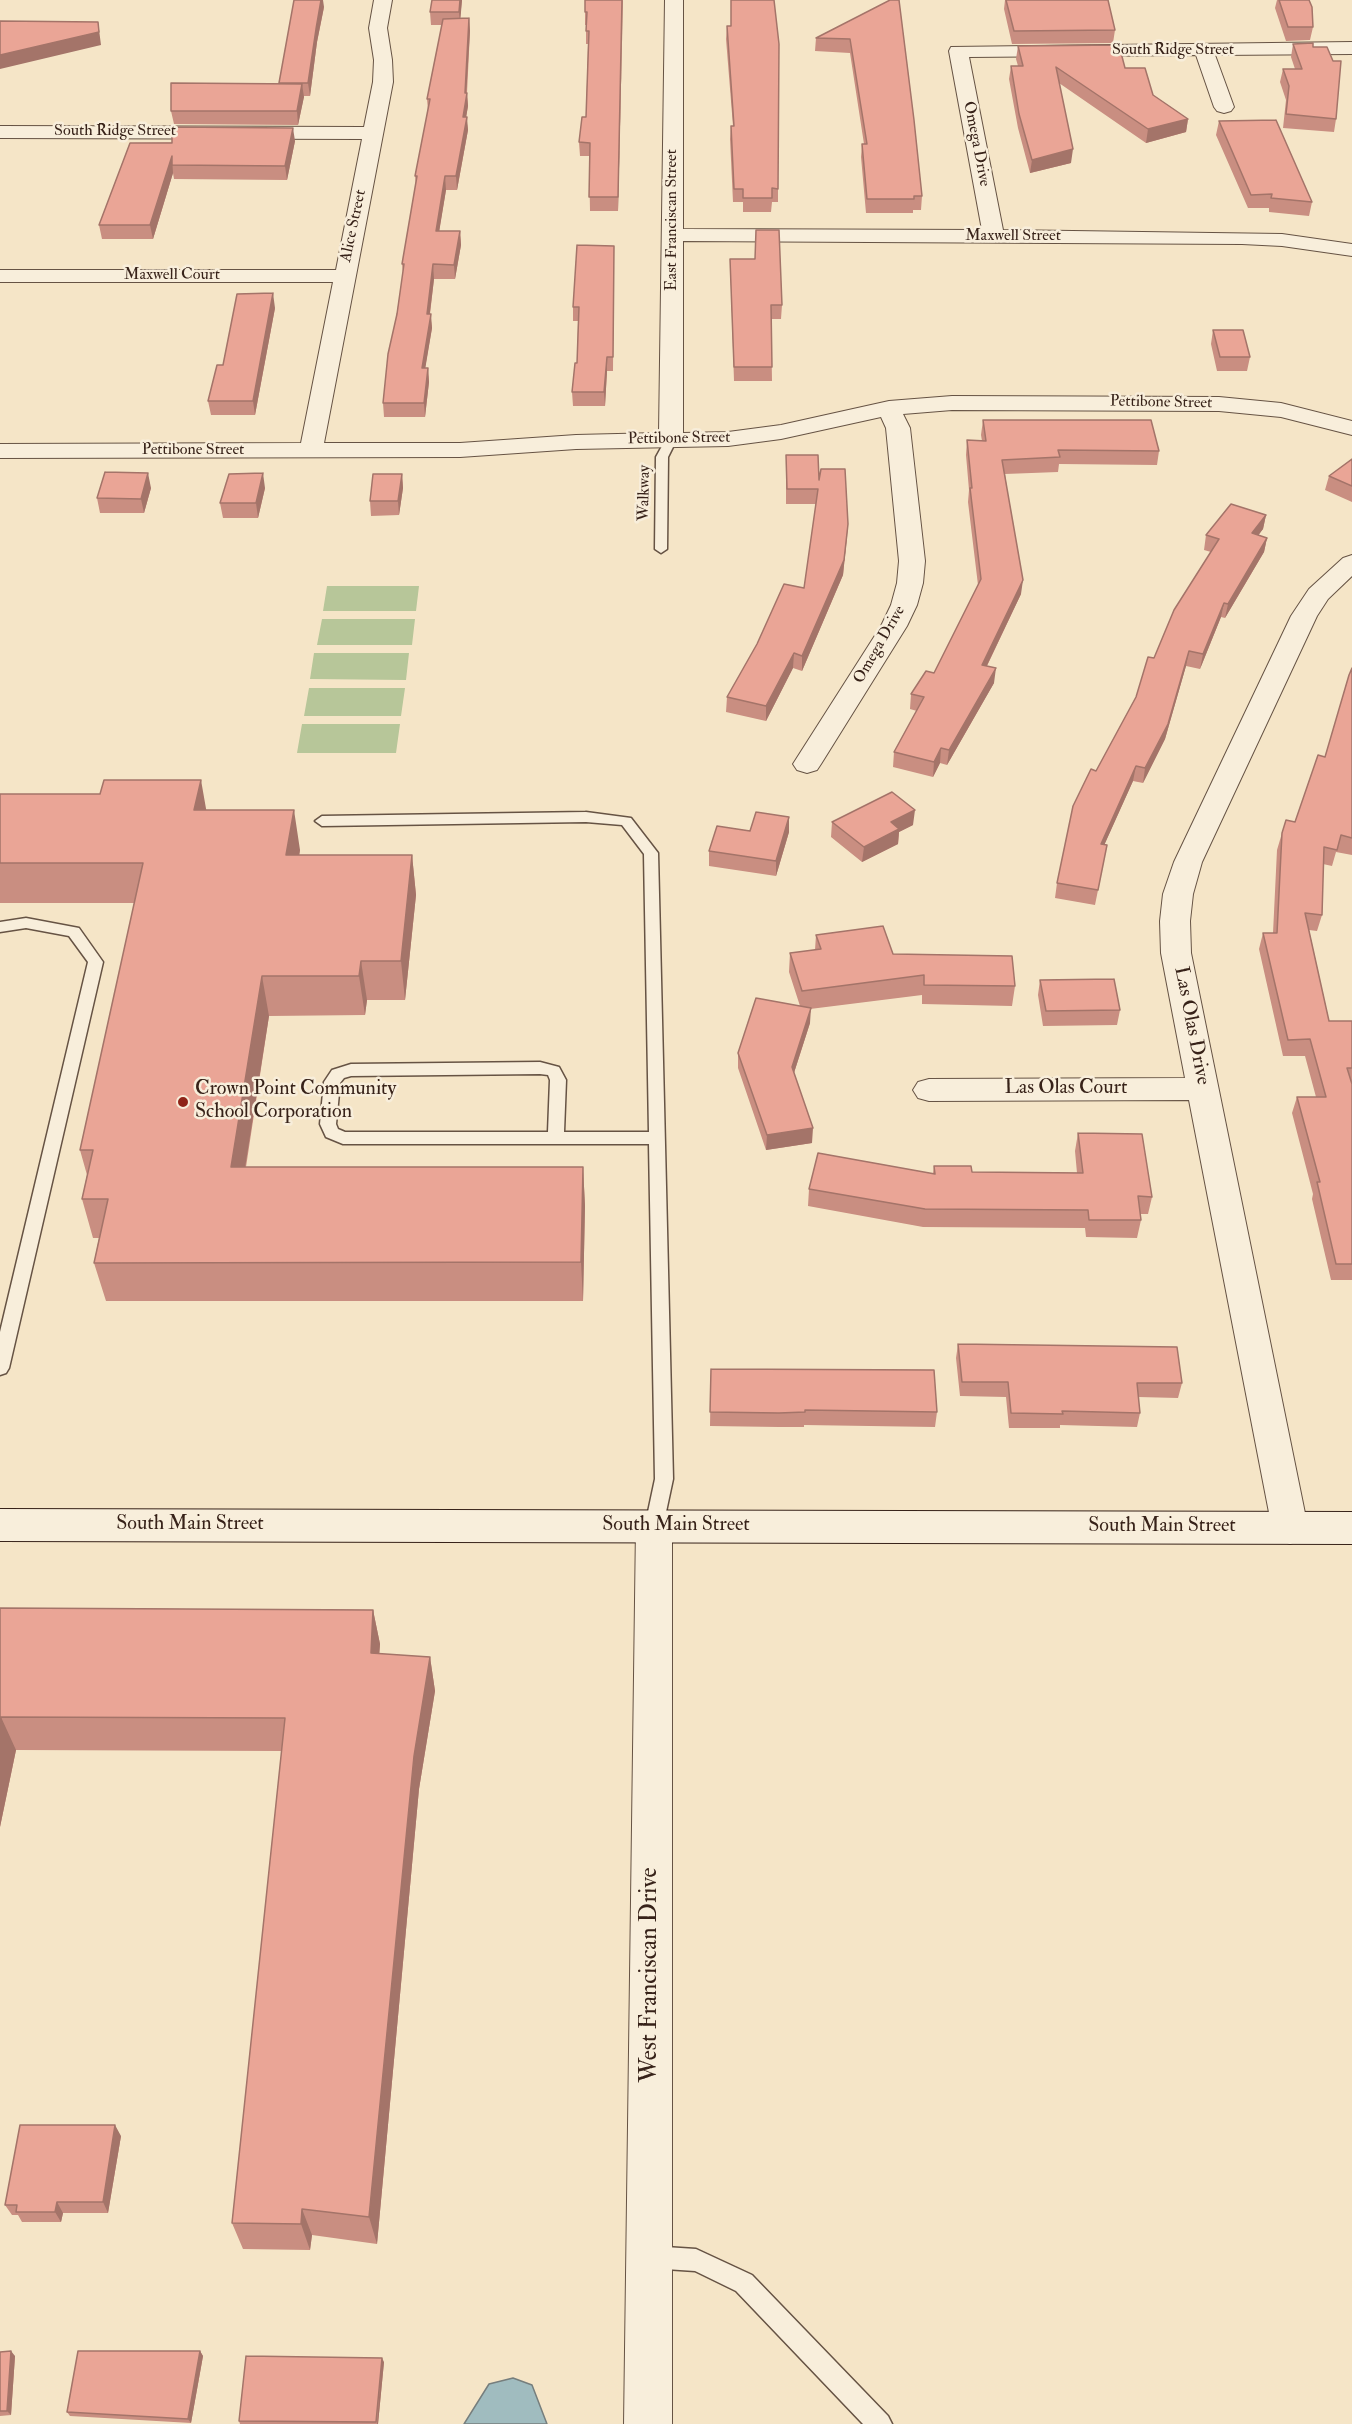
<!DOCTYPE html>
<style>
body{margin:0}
canvas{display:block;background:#f5e5c7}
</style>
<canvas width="1352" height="2424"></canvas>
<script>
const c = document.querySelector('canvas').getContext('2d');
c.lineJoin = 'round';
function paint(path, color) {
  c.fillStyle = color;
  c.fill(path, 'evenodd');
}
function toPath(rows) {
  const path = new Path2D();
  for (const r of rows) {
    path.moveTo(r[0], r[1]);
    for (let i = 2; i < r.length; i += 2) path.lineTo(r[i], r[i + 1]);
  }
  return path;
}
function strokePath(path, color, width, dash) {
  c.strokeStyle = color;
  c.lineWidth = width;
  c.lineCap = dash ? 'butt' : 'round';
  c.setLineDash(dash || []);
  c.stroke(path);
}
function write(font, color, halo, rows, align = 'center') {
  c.font = font + ' "IM FELL Double Pica",serif';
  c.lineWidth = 5;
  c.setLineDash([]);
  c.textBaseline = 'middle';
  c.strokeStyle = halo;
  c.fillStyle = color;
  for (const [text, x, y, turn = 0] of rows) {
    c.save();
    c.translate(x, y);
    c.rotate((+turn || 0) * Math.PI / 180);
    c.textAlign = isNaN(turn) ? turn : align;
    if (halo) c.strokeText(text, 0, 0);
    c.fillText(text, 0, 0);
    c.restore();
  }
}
const green = toPath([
 [327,586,419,586,416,611,323,611],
 [322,619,415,619,412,645,317,645],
 [314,653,409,653,406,680,310,679],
 [309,688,405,688,401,716,304,716],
 [302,724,400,724,396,753,297,753]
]);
const water = toPath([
 [513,2378,532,2385,547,2424,464,2424,489,2384,513,2378]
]);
const lane = toPath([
 [671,435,677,439,668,457,667,549,661,553,655,549,656,457,667,437,671,435],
 [586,812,631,818,658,853,673,1479,663,1526,661,1531,654,1534,647,1531,645,1526,655,1479,649,1144,343,1144,326,1137,320,1124,324,1082,332,1070,351,1064,540,1062,559,1067,566,1080,564,1132,649,1132,644,854,622,825,586,822,322,826,315,821,322,816,586,812],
 [540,1074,548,1075,550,1080,548,1132,345,1132,338,1129,336,1124,340,1083,344,1078,351,1076,540,1074],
 [26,918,79,928,103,962,9,1368,6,1373,0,1375,0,1332,88,962,69,936,26,928,0,932,0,922,26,918],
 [650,2246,696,2249,752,2275,888,2416,892,2424,863,2424,736,2291,695,2271,650,2268,642,2265,639,2257,642,2249,650,2246]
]);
const street = toPath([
 [374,0,392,0,387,28,392,60,393,82,324,443,460,443,576,435,659,433,665,0,683,0,683,229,982,230,949,51,951,47,1352,42,1352,54,1215,55,1234,107,1231,111,1224,113,1217,111,1214,107,1196,55,969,57,1003,230,1282,234,1352,244,1352,256,1282,246,1242,244,683,241,683,433,728,432,781,425,889,401,952,396,1219,397,1281,403,1352,421,1352,435,1281,417,1219,411,952,410,903,414,910,428,925,561,923,583,917,605,907,626,821,764,817,770,807,773,797,770,793,764,881,626,891,605,897,583,899,561,886,428,881,417,781,439,728,446,576,449,460,457,0,458,0,444,301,443,333,282,0,282,0,270,336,270,362,139,0,138,0,126,364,127,373,82,374,60,369,28,374,0],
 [1352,555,1352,576,1328,599,1317,616,1202,862,1193,894,1190,921,1191,953,1308,1528,1303,1539,1290,1544,1277,1539,1272,1528,1189,1100,929,1101,918,1098,913,1090,918,1082,929,1079,1185,1078,1161,953,1160,921,1163,894,1174,862,1291,616,1309,589,1343,558,1352,555],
 [654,1510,667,1515,672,1526,672,2424,624,2424,636,1526,641,1515,654,1510]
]);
const secondary = toPath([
 [0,1509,1352,1512,1352,1544,0,1541,0,1509]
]);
const wall = toPath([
 [462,0,460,18,469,18,470,31,467,93,468,106,466,117,468,130,457,190,446,190,439,231,460,231,461,245,455,279,434,279,430,314,432,328,425,368,428,368,429,382,425,417,384,417,383,403,403,273,402,264,416,184,415,176,428,110,427,99,442,25,431,25,430,12],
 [623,0,618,211,590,211,589,156,580,156,579,142,586,117,588,44,586,44,586,25,585,25,585,12],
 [890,0,922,196,921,210,913,210,913,213,866,213,861,157,862,144,864,144,850,53,815,51,816,38],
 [1005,0,1108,0,1115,30,1113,43,1012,44,1004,9],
 [1277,0,1309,0,1313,27,1310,40,1286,41,1275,8],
 [324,7,317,42,310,96,304,96,298,125,174,124,171,111,279,83],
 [727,26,778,189,778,202,772,202,771,212,743,212,743,202,733,202,730,139,731,126,733,126,726,39],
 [1293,44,1313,47,1336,119,1334,132,1283,128,1286,100,1280,82,1283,69,1295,69,1291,57],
 [1018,46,1125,68,1153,95,1188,119,1186,132,1146,143,1059,83,1071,163,1030,173,1018,128,1009,79,1011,66,1018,66,1016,59],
 [1219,121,1312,202,1309,216,1269,212,1269,208,1248,208,1216,135],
 [295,141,287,180,174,179,173,173,153,239,102,239,99,225,130,143],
 [614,246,613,371,607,371,605,406,573,406,572,392,577,363,578,321,573,321,573,307],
 [730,259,782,305,781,319,771,319,772,381,734,381],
 [275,308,255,415,211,415,208,401,223,365],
 [1213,330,1250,357,1247,371,1217,371,1211,344],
 [983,420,1159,451,1157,465,1059,464,1058,472,1005,474,1021,594,987,666,994,683,947,765,940,763,933,777,893,767,894,752,917,711,910,709,911,694,934,673,978,585,968,502,969,490,966,455,967,440,982,441,981,435],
 [786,455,819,480,848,524,847,538,843,575,802,671,793,668,766,721,726,712,727,697,804,588,816,504,786,504],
 [1352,459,1352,502,1325,490,1329,476],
 [402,474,403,488,399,515,371,516,370,501],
 [151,488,144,513,100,513,97,498],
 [265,488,258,518,223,518,220,503],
 [1266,515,1263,529,1258,535,1267,538,1264,552,1225,618,1221,617,1200,669,1186,666,1165,739,1143,783,1133,781,1104,845,1107,845,1095,905,1055,898,1057,883,1096,771,1136,697,1154,658,1211,552,1204,550,1206,535],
 [1352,668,1352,855,1336,852,1332,866,1323,864,1322,915,1317,931,1309,930,1329,1021,1352,1021,1352,1280,1331,1280,1312,1199,1313,1194,1292,1113,1297,1097,1316,1097,1305,1056,1283,1056,1259,949,1263,933,1273,933,1277,850,1282,833,1295,822,1325,757],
 [0,794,206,810,300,850,299,855,412,855,416,895,405,1000,367,1000,365,1015,269,1016,246,1167,583,1167,585,1206,583,1301,106,1301,94,1263,99,1238,93,1238,82,1199,87,1175,80,1150,135,903,0,903],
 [789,817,789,832,776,876,709,866,709,851,750,831],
 [832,822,913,825,899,832,898,844,862,862,831,837],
 [816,935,1015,986,1012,1006,922,1004,922,995,810,1009,810,1023,794,1073,812,1143,766,1150,738,1068,738,1053,800,1006,789,972,790,953,815,950],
 [1040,980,1120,1010,1117,1025,1043,1026,1038,995],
 [1078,1133,1152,1197,1148,1214,1140,1214,1141,1220,1137,1238,1086,1237,1085,1228,923,1227,808,1206,809,1189,933,1173,934,1166,972,1172,1077,1173,1075,1151],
 [958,1344,1182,1383,1178,1398,1138,1397,1140,1413,1137,1427,1060,1425,1060,1428,1009,1428,1006,1397,960,1396,956,1358],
 [711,1369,937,1412,935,1427,804,1425,804,1427,779,1427,710,1426],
 [0,1608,373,1610,380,1644,379,1654,430,1657,435,1691,419,1789,377,2244,312,2235,310,2250,243,2249,232,2223,282,1751,16,1750,0,1827],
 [121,2136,108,2213,63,2213,61,2222,22,2222,18,2215,12,2215,5,2205],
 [200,2351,203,2356,191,2423,70,2416,67,2412],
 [0,2352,15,2356,11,2415,0,2416],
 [384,2362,378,2424,240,2424,239,2421]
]);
const shadedWall = toPath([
 [321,0,323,0,324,7,317,42,310,96,308,83,316,29],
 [460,0,462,0,460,24,459,12],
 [623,0,618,211,618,197],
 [469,18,470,31,466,97,467,93,468,106,464,130,463,117],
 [98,22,101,45,0,69,0,55],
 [302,84,304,97,298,125,297,111],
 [467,117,468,130,457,190,456,176],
 [1188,119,1186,132,1146,143,1148,129],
 [293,128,295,141,287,180,285,166],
 [1073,149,1071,163,1030,173,1032,160],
 [172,156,173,173,153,239,150,225],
 [445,176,446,190,437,245,436,231],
 [460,231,461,245,455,279,454,265],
 [433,264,434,279,428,328,427,314],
 [273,293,275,308,255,415,253,401],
 [431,314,432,328,423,382,422,368],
 [607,357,607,371,605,406,604,392],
 [428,368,429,382,425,417,424,403],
 [148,473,151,488,144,513,141,499],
 [263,473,265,488,258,518,256,503],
 [402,474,403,488,399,515,398,501],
 [1266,515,1263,529,1249,548,1252,533],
 [848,524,843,575,802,671,802,656],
 [1267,538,1264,552,1225,618,1228,604],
 [1023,580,1021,594,980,680,982,665],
 [1224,603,1221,617,1200,669,1203,654],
 [1189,651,1186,666,1165,739,1143,783,1145,768],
 [794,653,793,668,766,721,766,706],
 [996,668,994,683,947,765,949,750],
 [941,748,940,763,933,777,934,762],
 [1136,766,1133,781,1098,859,1101,844],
 [201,780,208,820,194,810],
 [294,810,300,850,293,895,286,855],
 [915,810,913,825,899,832,898,844,862,862,864,847,891,822],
 [789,817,789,832,776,876,776,861],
 [412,855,416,895,405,1000,401,961],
 [361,961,367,1000,365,1015,359,976],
 [262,976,269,1016,239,1206,231,1167],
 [811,1008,810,1023,791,1082,792,1067],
 [813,1128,812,1143,766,1150,767,1135],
 [583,1167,585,1206,583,1301,581,1262],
 [373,1610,380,1644,377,1688,371,1653],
 [430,1657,435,1691,419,1789,377,2244,369,2217,414,1756],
 [1,1717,16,1750,0,1827,0,1723],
 [115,2125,121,2136,108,2213,103,2202],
 [57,2202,63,2213,61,2222,55,2212],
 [302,2209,312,2235,310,2250,301,2224],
 [11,2351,15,2356,11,2415,7,2411],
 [200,2351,203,2356,191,2423,188,2419],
 [382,2358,384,2362,378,2424,377,2424]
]);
const building = toPath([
 [294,0,321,0,316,29,308,83,279,83,294,0],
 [432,0,460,0,459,12,430,12,432,0],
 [585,0,622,0,618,197,589,197,590,143,579,142,582,117,586,117,589,31,586,31,587,12,585,12,585,0],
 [731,0,774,0,779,44,778,189,772,188,772,198,743,198,743,189,734,189,731,126,734,126,727,26,731,26,731,0],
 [890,0,899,0,914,120,922,196,914,196,914,199,867,199,862,144,867,144,850,39,816,38,890,0],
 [1006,0,1108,0,1115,30,1014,31,1006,0],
 [1279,0,1309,0,1312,7,1313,27,1288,27,1279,0],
 [469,18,465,93,467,93,463,117,467,117,456,176,445,176,436,231,460,231,454,265,433,264,427,314,431,314,422,368,428,368,424,403,383,403,388,354,397,314,404,264,402,264,417,176,415,176,430,99,427,99,443,19,469,18],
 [0,21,98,22,99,32,0,55,0,21],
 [1313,43,1313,47,1327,47,1333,61,1341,61,1336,119,1286,114,1289,86,1283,69,1302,69,1293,44,1313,43],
 [1119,45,1125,68,1145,68,1153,95,1188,119,1148,129,1056,67,1073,149,1032,160,1019,114,1011,66,1023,66,1018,46,1119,45],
 [171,83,302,84,297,111,171,111,171,83],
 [1276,120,1312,202,1271,198,1272,194,1251,195,1219,121,1276,120],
 [172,127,293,128,285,166,172,165,172,156,150,225,99,225,130,143,172,143,172,127],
 [756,230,779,230,782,305,771,305,772,367,734,367,730,259,755,259,756,230],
 [577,245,614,246,613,357,607,357,604,392,572,392,575,363,577,363,579,307,573,307,577,245],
 [273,293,253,401,208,401,217,365,223,365,237,294,273,293],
 [1213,330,1243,330,1250,357,1220,357,1213,330],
 [983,420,1151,420,1159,451,1058,450,1060,457,1002,460,1023,580,982,665,996,668,949,750,941,748,934,762,894,752,924,697,911,694,926,671,934,673,981,579,970,488,972,488,967,440,986,441,983,420],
 [786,455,818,455,819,480,821,469,845,469,848,524,844,560,802,656,794,653,766,706,727,697,757,644,784,584,804,588,818,489,787,489,786,455],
 [1352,459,1352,486,1329,476,1352,459],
 [105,472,148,473,141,499,97,498,105,472],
 [263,473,256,503,220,503,229,474,263,473],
 [373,474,402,474,398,501,370,501,373,474],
 [1231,504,1266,515,1252,533,1267,538,1228,604,1224,603,1203,654,1189,651,1168,724,1145,768,1136,766,1101,844,1107,845,1098,890,1057,883,1073,806,1091,769,1096,771,1136,697,1148,657,1154,658,1174,610,1219,539,1206,535,1231,504],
 [1352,668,1352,838,1341,835,1337,850,1324,847,1322,915,1305,913,1329,1021,1352,1021,1352,1068,1347,1068,1352,1084,1352,1264,1336,1264,1317,1182,1320,1182,1297,1097,1326,1097,1310,1039,1288,1040,1263,933,1277,933,1282,833,1286,820,1295,822,1318,755,1325,757,1349,675,1352,668],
 [104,780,201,780,194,810,294,810,286,855,412,855,401,961,361,961,359,976,262,976,231,1167,583,1167,581,1262,94,1263,108,1199,82,1199,93,1150,80,1150,143,863,0,863,0,794,100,794,104,780],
 [892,792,915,810,891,822,899,829,864,847,832,822,892,792],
 [756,812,789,817,776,861,709,851,717,826,750,831,756,812],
 [883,926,893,954,1012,956,1015,986,924,985,924,975,802,991,790,953,821,949,816,935,883,926],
 [1114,979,1120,1010,1046,1011,1040,980,1114,979],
 [756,998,811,1008,792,1067,813,1128,767,1135,738,1053,756,998],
 [1078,1133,1142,1134,1152,1197,1138,1196,1141,1220,1089,1220,1088,1210,925,1209,809,1189,818,1153,935,1174,934,1166,971,1166,972,1172,1083,1173,1078,1133],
 [958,1344,1177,1347,1182,1383,1137,1383,1140,1413,1062,1411,1063,1414,1011,1413,1008,1382,962,1382,958,1344],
 [711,1369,934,1370,937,1412,805,1410,805,1412,779,1413,710,1412,711,1369],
 [0,1608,373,1610,371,1653,430,1657,414,1756,369,2217,302,2209,301,2224,232,2223,285,1718,1,1717,0,1723,0,1608],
 [20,2125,115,2125,103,2202,57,2202,55,2212,16,2212,17,2205,5,2205,20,2125],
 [11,2351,7,2411,0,2411,0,2352,11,2351],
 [78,2351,200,2351,188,2419,67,2412,78,2351],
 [246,2356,382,2358,376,2422,239,2421,246,2356]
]);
const markers = [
 [183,1102,6,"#8f2418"]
];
const farStreetnames = [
 ["South Ridge Street",1173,51],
 ["South Ridge Street",115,132],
 ["Omega Drive",976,144,79],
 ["East Franciscan Street",673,220,-90],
 ["Alice Street",354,226,-78],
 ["Maxwell Street",1013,237],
 ["Maxwell Court",172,276],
 ["Pettibone Street",1161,403,1],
 ["Pettibone Street",679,439,-1],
 ["Pettibone Street",193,451],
 ["Walkway",645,493,-89],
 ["Omega Drive",880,645,-60]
];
const streetNames = [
 ["Las Olas Drive",1191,1026,79],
 ["Las Olas Court",1066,1089],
 ["South Main Street",190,1525],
 ["South Main Street",676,1526],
 ["South Main Street",1162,1527]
];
const poiNames = [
 ["Crown Point Community",195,1090],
 ["School Corporation",195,1113]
];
const nearStreetnames = [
 ["West Franciscan Drive",651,1975,-90]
];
paint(green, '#b7c699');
paint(water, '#a0bcbf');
strokePath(water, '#767e7d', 1.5);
strokePath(lane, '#665344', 3);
strokePath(street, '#665344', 2);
strokePath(secondary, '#372219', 2);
paint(lane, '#f8eedb');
paint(street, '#f8eedb');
paint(secondary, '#f8eedb');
paint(wall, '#c98e81');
paint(shadedWall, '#a47469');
paint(building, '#eaa596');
strokePath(building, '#a47469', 1.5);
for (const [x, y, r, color] of markers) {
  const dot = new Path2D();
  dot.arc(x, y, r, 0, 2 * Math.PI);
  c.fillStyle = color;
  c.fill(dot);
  strokePath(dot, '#f8eedb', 2);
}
write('16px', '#372219', '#f8eedb', farStreetnames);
write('20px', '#372219', '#f8eedb', streetNames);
write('20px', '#372219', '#f8eedb', poiNames, 'left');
write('24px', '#372219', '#f8eedb', nearStreetnames);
</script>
